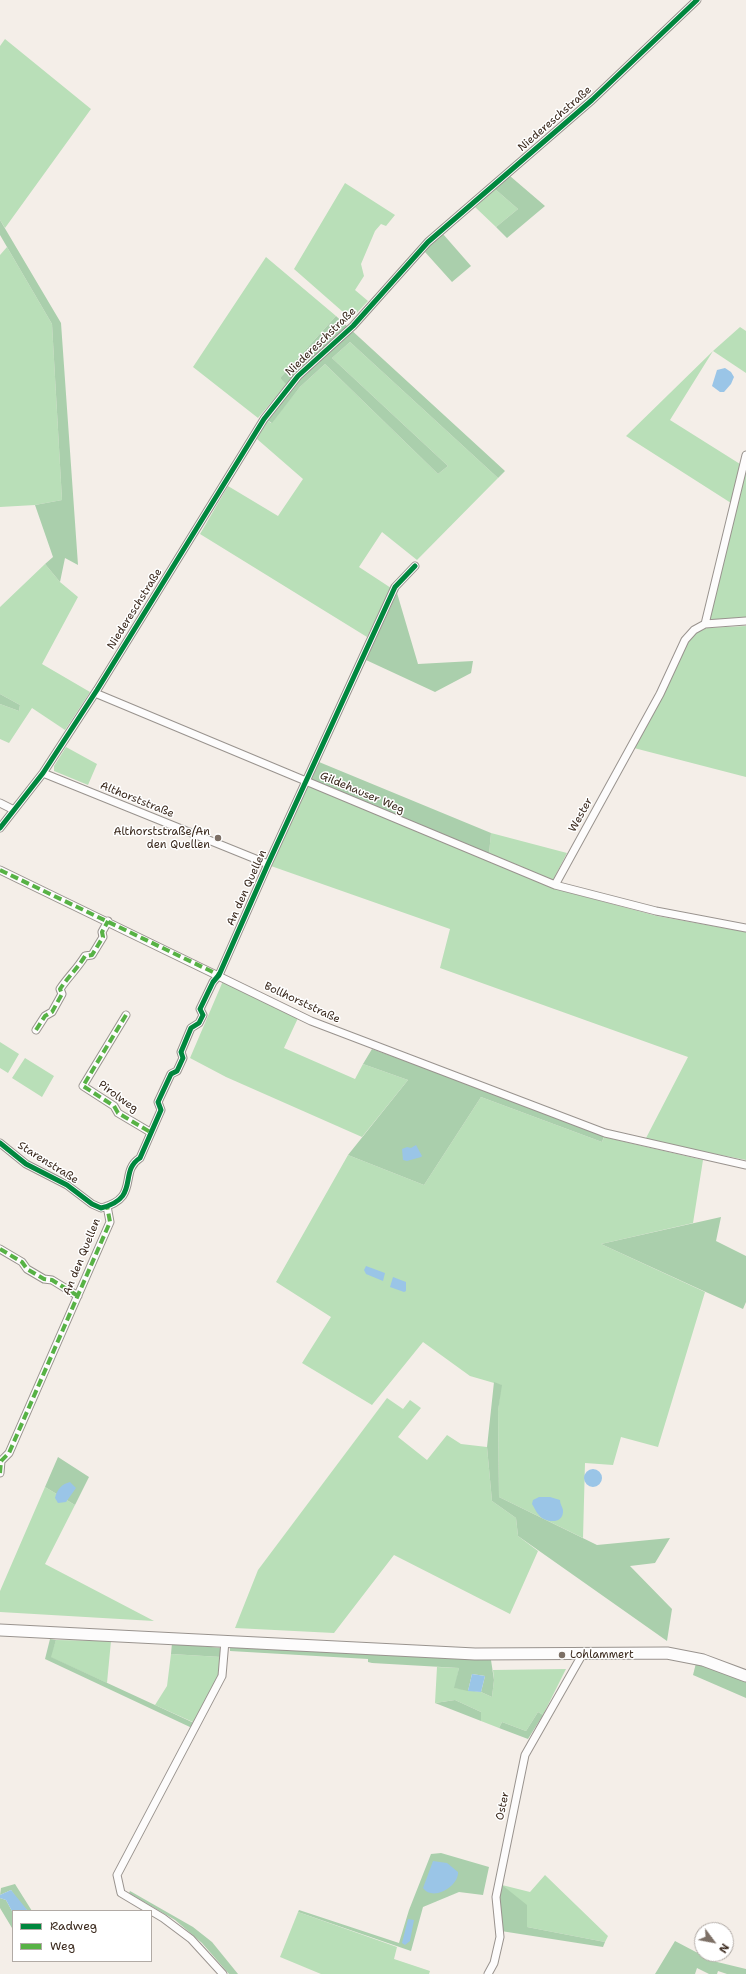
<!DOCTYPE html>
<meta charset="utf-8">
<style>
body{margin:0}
#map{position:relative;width:746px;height:1974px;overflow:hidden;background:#f4eee8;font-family:"Shantell Sans",sans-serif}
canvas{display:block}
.legend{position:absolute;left:12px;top:1910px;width:140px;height:52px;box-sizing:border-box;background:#fff;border:1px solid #b1aaa5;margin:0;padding:5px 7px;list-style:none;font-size:12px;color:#3b2a1e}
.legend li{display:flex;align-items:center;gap:8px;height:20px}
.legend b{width:20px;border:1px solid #b1aaa5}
.north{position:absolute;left:694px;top:1922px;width:40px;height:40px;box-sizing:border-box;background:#fff;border:1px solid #b1aaa5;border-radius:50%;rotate:122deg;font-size:11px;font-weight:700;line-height:16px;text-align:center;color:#3b2a1e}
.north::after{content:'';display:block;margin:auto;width:14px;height:18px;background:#7c6f65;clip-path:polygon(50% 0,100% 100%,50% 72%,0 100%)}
</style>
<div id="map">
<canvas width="746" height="1974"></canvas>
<ul class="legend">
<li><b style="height:5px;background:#00873e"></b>Radweg</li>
<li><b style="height:5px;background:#57b245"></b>Weg</li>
</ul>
<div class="north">N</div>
</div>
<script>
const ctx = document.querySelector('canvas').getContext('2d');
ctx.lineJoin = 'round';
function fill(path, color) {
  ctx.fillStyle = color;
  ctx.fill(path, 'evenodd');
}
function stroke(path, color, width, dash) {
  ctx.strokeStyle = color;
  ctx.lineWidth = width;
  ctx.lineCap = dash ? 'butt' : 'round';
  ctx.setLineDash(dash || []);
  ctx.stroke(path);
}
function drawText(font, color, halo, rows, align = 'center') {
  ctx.font = font + ' "Shantell Sans",sans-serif';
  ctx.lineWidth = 3;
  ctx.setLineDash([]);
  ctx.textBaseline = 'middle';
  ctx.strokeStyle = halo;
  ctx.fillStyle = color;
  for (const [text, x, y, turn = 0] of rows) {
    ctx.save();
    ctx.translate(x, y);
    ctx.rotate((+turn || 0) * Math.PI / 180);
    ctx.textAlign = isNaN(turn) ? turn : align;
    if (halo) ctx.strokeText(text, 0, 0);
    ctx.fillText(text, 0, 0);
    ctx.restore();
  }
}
fill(new Path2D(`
 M5,39l86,70 -86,119 -5,-8v-174z
 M345,183l50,32 -9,11 -5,-2 -6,7 -14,33 3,12 -9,14 13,11 -17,18 -57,-50z
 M495,189l23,20 -22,18 -21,-20z
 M7,247l45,77 10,176 -27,5 -35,2v-252z
 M266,257l70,59 -56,62 7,6 -29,34 -65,-51z
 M740,327l6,4v42l-33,-22 -43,69 70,44 -9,39 -105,-67 87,-85z
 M350,342l148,136 -81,82 -35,-28 -23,35 32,21 -24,49 -167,-103 28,-48 50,30 25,-37 -46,-40 10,-19 4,3 29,-36 25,-23 113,110 10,-8 -116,-108z
 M746,471v146l-37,3z
 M45,564l15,18 18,15 -36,67 48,28 -25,38 -33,-22 -23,35 -9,-4v-35l19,7 1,-6 -20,-11v-87z
 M746,626v151l-112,-29 30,-54 22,-50 10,-11 11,-5z
 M66,747l31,17 -9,21 -34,-14v-5z
 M308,785l248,104 101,27 89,16v228l-101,-20 43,-83 -248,-89 10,-39 -179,-63z
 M491,833l76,20 -14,27 -64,-26z
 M223,981l75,37 -14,30 71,31 8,-15 45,16 -46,57 -136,-60 -36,-19z
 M0,1042l19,12 -11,19 -8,-5z
 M25,1058l29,18 -12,21 -30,-19z
 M481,1097l121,45 2,-5 99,23 -10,63 -92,21 104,48 -47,155 -37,-10 -8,28 -28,-2 -2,75 -84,-41 -1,-86 3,-26 -31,-9 -47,-34 -51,63 -70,-42 29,-46 -55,-35 72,-127 76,30z
 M387,1398l16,11 7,-9 11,8 -23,29 29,23 20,-25 14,9 26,3 5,54 24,17 2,18 20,15 -28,63 -116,-59 -60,78 -99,-5 23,-58z
 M45,1487l30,18 -30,59 109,57 -154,-9v-21z
 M56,1640l55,1 -4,42 -57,-26z
 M171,1654l50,3 -2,18 -24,48 -40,-18 12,-19z
 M437,1667l22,1 -4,20 26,4 11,5 2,-17 -1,-10 73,-1 -23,46 -5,-3 -12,19 -24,-9 -3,6 -18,-7v-9l-26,-12 -20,3z
 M545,1875l63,61 -3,6 -78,-15 -25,-42 28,7z
 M298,1912l99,35 -3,12 36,12 -1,3h-108l-41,-17z`), '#b9dfb8');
fill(new Path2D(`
 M510,176l35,30 -38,32 -11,-11 22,-18 -23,-20z
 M0,220l61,103 17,242 -13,-7 -5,24 -15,-18 8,-7 -18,-52 27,-5 -10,-176 -52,-89z
 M443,234l28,32 -19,16 -27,-30 5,-8z
 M336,316l169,155 -7,7 -148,-136 -18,16 116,108 -10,8 -113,-110 -25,23 -28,36 -5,-3 24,-31 -11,-11z
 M397,593l21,71 55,-3 -2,12 -36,19 -69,-32z
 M0,694l20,11 -1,6 -19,-7z
 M319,762l172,71 -2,21 -178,-74z
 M372,1049l233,84 -3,9 -121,-45 -57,88 -76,-30 60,-75 -45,-16z
 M721,1217l-5,24 30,15v46l-3,7 -142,-65z
 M494,1382l8,3 -4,26 1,86 98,48 73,-7 -15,25 -25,3 42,43 -5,32 -149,-105 -2,-18 -24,-17 -5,-54z
 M58,1457l31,20 -14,28 -30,-18z
 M50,1639l6,1 -5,17 143,66 -2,5 -147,-69z
 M172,1643l49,5v9l-50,-3z
 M230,1647l261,13 3,20 -2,17 -11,-5 4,-16 -13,-2 -4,17 -14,-3 5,-20 -87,-5 -4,-1v-3l-138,-8z
 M696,1663l50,17v18l-53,-23z
 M455,1700l26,12v9l-46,-18z
 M538,1712l5,3 -15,24 -29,-11 3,-6 24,9z
 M441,1853l48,14 -6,28 -24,-3 -36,15 -12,44 -113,-39 1,-2 100,33 10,-33 22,-56z
 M15,1884l17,27c-10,0 -16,-14 -21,-21l-11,5 1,-7z
 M502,1885l25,20v22l78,15 -2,5 -102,-16 -2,-33z
 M130,1891l63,36 19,15 26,32h-9l-27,-31 -27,-23 -46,-27z
 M0,1898l6,2 7,13 -1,15 -12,-20z
 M675,1941l38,20 33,8v5h-19l-9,-3 -1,3h-8l-12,-6 -2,6h-40z`), '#aacfac');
fill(new Path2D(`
 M725,368l6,4 3,5 -3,7 -7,8h-4l-8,-6 5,-16z
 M416,1145l6,11 -1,1 -14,4 -4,-1 -1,-11 5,-2 4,1z
 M366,1266l19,7 -2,8 -17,-7 -2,-4z
 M393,1277l13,5v9l-2,1 -14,-5z
 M584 1478a9 9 0 1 1 18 0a9 9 0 1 1-18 0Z
 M70,1482l6,6 -10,14 -8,1 -3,-5c2,-9 7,-14 15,-16z
 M539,1497h11l10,3c0,4 2,6 3,10 1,13 -13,13 -21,8 -5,-4 -7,-9 -10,-14l1,-4z
 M472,1674l13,2 -4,16 -13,-1z
 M433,1861l14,2 11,9c1,14 -25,30 -35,16z
 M11,1890l17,21h-15v2l-7,-13 -6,-2v-3z
 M408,1919l6,1 -4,21 -5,4 -3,-2z`), '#9ac5e7');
const street = new Path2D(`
 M705,624l41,-169
 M95,693l460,192 101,26 90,17
 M43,773l225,91
 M0,803l14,7
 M0,828l43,-55 54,-83 167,-271 34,-43 55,-50 75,-84 164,-142 105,-100
 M0,870l311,151 294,112 141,32
 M555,885l105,-191 25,-54 9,-10 11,-6 41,-3
 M126,1015l-43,71 31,20 4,7 32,19
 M36,1030l9,-14 7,-4 10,-18 -2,-5c8,-12 17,-20 25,-33l7,-1 11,-18 -1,-5 6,-11
 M0,1143l26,21 41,21 25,19 9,4c40,-10 17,-36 39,-50l21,-48 -3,-8 13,-28 6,-3 6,-13 -2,-6 10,-24 8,-5 4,-8 -3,-6 13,-27 6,-7 49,-111 127,-277 20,-21
 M0,1249l22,13 5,7 17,10 8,1 26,16
 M0,1473l1,-12 8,-8 101,-231 -3,-16
 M223,1974l-32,-35 -28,-21 -42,-25 -4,-18 105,-199 3,-35
 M488,1974l6,-11 6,-26 -4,-40 29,-142 57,-100`);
const secondary = new Path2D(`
 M0,1630l475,24 192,-1 36,7 43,16`);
stroke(street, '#99938e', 9);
stroke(secondary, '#99938e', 13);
stroke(street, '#fdfcfc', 7);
stroke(secondary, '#fdfcfc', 11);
stroke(new Path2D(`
 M0,870l219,105 -1,2
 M126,1015l-43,71 31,20 4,7 32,19
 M36,1030l9,-14 7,-4 10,-18 -2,-5c8,-12 17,-20 25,-33l7,-1 11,-18 -1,-5 6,-11
 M0,1249l22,13 5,7 17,10 8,1 26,16
 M0,1473l1,-12 8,-8 101,-231 -3,-16`), '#57b245', 4, [8, 4]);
stroke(new Path2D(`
 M0,828l43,-55 54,-83 167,-271 34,-43 55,-50 75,-84 164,-142 105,-100
 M0,1143l26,21 41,21 25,19 9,4c40,-10 17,-36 39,-50l21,-48 -3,-8 13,-28 6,-3 6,-13 -2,-6 10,-24 8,-5 4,-8 -3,-6 13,-27 6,-7 49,-111 127,-277 20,-21`), '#00873e', 5);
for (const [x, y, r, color] of [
 [218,838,4,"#7c6f65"],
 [562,1655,4,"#7c6f65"]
]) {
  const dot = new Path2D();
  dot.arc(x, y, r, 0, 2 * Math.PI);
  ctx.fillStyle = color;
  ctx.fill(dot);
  stroke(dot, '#fff', 1.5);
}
drawText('11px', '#3b2a1e', '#fff', [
 ["Niedereschstraße",555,119,-41],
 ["Niedereschstraße",321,342,-44],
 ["Niedereschstraße",135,609,-58],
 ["Gildehauser Weg",362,793,23],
 ["Althorststraße",137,800,22],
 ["Wester",581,815,-61],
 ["An den Quellen",247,888,-66],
 ["Bollhorststraße",302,1003,25],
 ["Pirolweg",118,1097,36],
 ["Starenstraße",48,1163,32],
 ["An den Quellen",82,1257,-68],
 ["Oster",503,1806,-78]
]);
drawText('11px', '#3b2a1e', '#fff', [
 ["Althorststraße/An",210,832],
 ["den Quellen",210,845],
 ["Lohlammert",570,1655,"left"]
], 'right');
</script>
